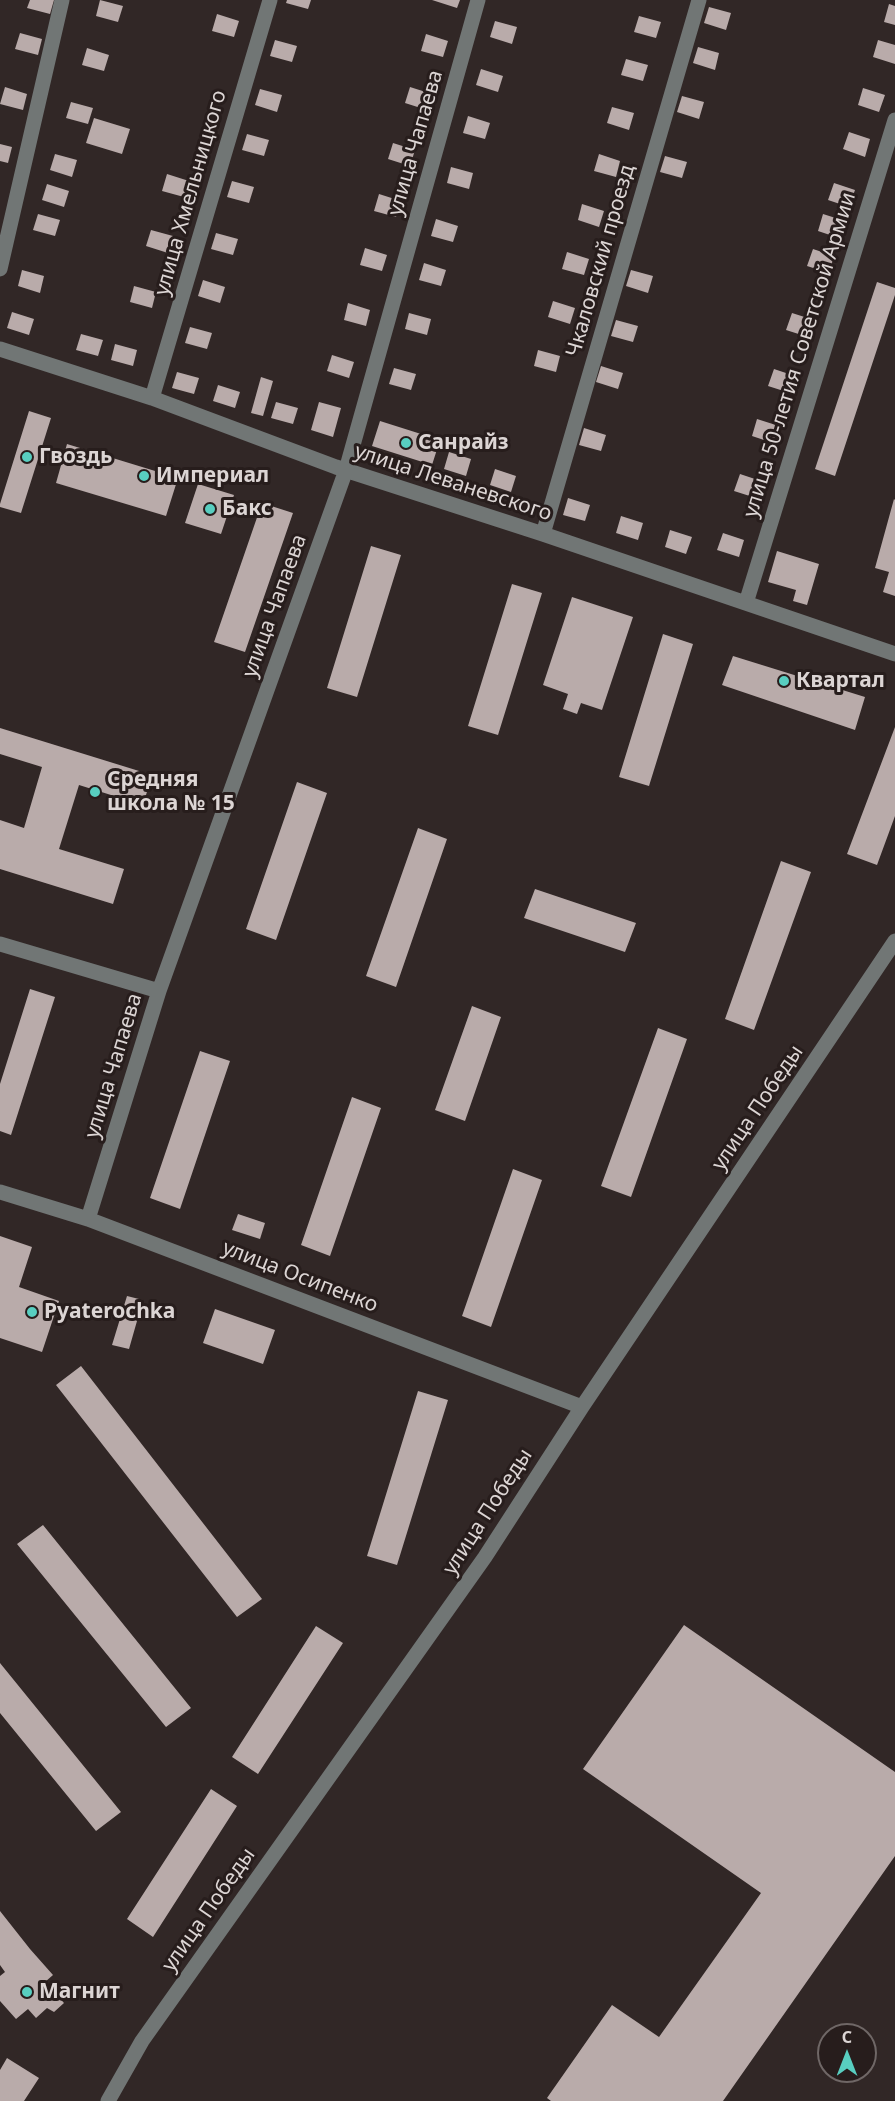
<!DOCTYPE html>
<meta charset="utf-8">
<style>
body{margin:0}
#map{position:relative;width:895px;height:2101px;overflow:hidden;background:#312726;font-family:"Noto Sans",sans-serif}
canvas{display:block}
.north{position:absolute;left:817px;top:2023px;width:60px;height:60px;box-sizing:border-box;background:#271d1c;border:2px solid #6f6766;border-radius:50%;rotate:0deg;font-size:16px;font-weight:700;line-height:24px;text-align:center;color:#dcd5d4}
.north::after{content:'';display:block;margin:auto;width:21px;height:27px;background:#58cec0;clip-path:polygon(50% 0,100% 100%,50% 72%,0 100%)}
</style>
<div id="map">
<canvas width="895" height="2101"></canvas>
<div class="north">С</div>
</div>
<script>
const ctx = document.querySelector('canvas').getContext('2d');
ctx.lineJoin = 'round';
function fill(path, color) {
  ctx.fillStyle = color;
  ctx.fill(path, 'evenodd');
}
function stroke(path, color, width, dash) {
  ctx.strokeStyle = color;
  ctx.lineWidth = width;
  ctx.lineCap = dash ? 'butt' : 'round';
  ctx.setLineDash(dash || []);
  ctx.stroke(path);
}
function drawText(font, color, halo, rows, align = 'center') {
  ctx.font = font + ' "Noto Sans",sans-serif';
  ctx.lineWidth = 6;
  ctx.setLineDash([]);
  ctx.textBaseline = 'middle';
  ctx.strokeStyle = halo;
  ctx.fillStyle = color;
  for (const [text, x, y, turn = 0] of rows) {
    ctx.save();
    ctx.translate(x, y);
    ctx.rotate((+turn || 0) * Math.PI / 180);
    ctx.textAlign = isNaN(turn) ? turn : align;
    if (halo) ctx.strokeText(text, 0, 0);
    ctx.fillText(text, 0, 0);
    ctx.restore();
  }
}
fill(new Path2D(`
 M30,0h24l-4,14 -23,-6z
 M100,0l23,6 -5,16 -22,-6z
 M287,0h24l-3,9 -22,-6z
 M432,0h28l-3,8z
 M889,4l6,2v19l-11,-3z
 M709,7l22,6 -5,17 -22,-7z
 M217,14l22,7 -5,16 -22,-6z
 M639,16l22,6 -5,16 -22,-6z
 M495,21l22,6 -5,17 -22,-7z
 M20,33l22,6 -4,16 -23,-6z
 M426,34l22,7 -5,16 -22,-6z
 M275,40l22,6 -5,16 -22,-6z
 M878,40l17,5v19l-22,-7z
 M698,47l21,6 -4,17 -22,-7z
 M87,48l22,7 -5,16 -22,-6z
 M626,59l22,6 -5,16 -22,-6z
 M481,69l22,7 -5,16 -22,-7z
 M5,87l22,7 -4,16 -23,-6z
 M410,87l22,7 -5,16 -22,-7z
 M863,88l22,7 -6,17 -21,-7z
 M260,89l22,6 -5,17 -22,-7z
 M682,96l22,6 -5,17 -22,-7z
 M71,102l22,6 -5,16 -22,-6z
 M612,107l22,6 -5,17 -22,-7z
 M468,116l22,7 -5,16 -22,-6z
 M94,118l36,11 -8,25 -36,-11z
 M849,132l21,7 -5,18 -22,-8z
 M247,134l22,6 -5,16 -22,-6z
 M393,143l22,7 -5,16 -22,-7z
 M0,144l12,3 -4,16 -8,-2z
 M55,154l22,6 -5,17 -22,-7z
 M599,154l21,7 -4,16 -22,-6z
 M665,156l22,6 -5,16 -22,-6z
 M451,167l22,6 -4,16 -22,-6z
 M167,174l22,7 -5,16 -22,-6z
 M232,181l22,6 -5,16 -22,-6z
 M834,183l21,7 -6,17 -21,-7z
 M47,184l22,7 -5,16 -22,-7z
 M379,194l22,7 -5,16 -22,-6z
 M582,204l22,7 -5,16 -21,-7z
 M38,214l22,6 -5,16 -22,-6z
 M823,214l22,7 -6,17 -21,-7z
 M436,219l22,7 -5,16 -22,-6z
 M151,230l22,6 -5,17 -22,-7z
 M216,233l22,6 -5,16 -22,-6z
 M365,248l22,7 -5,16 -22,-6z
 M813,249l21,7 -5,17 -22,-7z
 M567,252l22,7 -5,16 -22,-6z
 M424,263l22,7 -5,16 -22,-6z
 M22,270l22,6 -4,17 -22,-7z
 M631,270l22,6 -5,17 -22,-7z
 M203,280l22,7 -5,16 -22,-7z
 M877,282l18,6v7l-60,181 -20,-7z
 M134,286l22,6 -4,16 -22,-6z
 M553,301l22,7 -5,16 -22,-7z
 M348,303l22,7 -4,16 -22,-6z
 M12,312l22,7 -5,16 -22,-7z
 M409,313l22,6 -4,16 -22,-6z
 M792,313l22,7 -6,17 -22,-7z
 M616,320l22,6 -5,16 -22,-6z
 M190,327l22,6 -5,16 -22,-6z
 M81,334l22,6 -5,16 -22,-6z
 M115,344l22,6 -4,16 -22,-6z
 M538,350l22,6 -4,16 -22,-6z
 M332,355l22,7 -5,16 -22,-7z
 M601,366l22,7 -5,16 -22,-7z
 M394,368l22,6 -5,16 -22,-6z
 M774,369l21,7 -5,17 -22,-7z
 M177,372l22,6 -5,16 -22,-6z
 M261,377l12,4 -10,35 -12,-3z
 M218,385l22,7 -5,16 -22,-7z
 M276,402l22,6 -5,16 -22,-6z
 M319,402l22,6 -8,29 -22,-7z
 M29,411l22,7 -30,95 -21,-6v-3z
 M757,419l22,7 -6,17 -21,-7z
 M380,421l60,19 -8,25 -60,-19z
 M584,428l22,7 -5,16 -22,-6z
 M67,444l111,34 -12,38 -110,-33z
 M449,452l22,7 -5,17 -22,-7z
 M495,469l21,7 -5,16 -21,-7z
 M740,474l21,7 -5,17 -22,-7z
 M198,484l36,11 -13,39 -36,-11z
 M568,498l22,7 -5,16 -22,-6z
 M894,499l1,1v96l-12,-4 6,-20 -14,-4z
 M262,503l31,10 -48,139 -31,-10z
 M621,516l22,7 -5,17 -22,-7z
 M670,530l22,7 -6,17 -21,-7z
 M723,533l21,7 -5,17 -22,-7z
 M371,546l30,9 -44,142 -30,-9z
 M777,551l42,13 -12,41 -14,-4 3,-11 -28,-8z
 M512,584l30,9 -44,142 -30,-9z
 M572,597l61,20 -31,93 -21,-7 -4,11 -14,-5 5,-15 -25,-9z
 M663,634l30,10 -44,142 -30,-9z
 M733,656l132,41 -10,33 -133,-45z
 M895,727v89l-18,49 -30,-11z
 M0,728l152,47 -9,30 -64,-20 -20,64 65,20 -11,35 -113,-35v-49l24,8 18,-61 -42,-13z
 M297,782l30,11 -51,147 -30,-11z
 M418,828l29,11 -51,148 -30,-11z
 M781,861l30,11 -57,158 -29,-11z
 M535,889l101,34 -11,29 -101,-34z
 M30,989l25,8 -44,138 -11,-4v-47z
 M472,1006l29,11 -36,104 -30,-11z
 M658,1028l29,11 -56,158 -30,-11z
 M200,1051l30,10 -50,148 -30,-11z
 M352,1097l29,11 -51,148 -29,-11z
 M513,1169l29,11 -51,147 -29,-11z
 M238,1214l27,9 -5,16 -28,-9z
 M0,1236l32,11 -13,40 40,14 -17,51 -42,-14z
 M127,1296l16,4 -14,49 -17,-4z
 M215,1309l60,21 -12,34 -60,-21z
 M81,1366l181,233 -25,18 -181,-232z
 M418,1391l30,9 -51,165 -30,-9z
 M43,1525l148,183 -25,19 -149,-183z
 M684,1625l211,147v84l-172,245h-172l-4,-3 65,-93 47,32 102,-144 -178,-124z
 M316,1626l27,17 -85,131 -26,-17z
 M0,1663l121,149 -25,19 -96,-118z
 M211,1789l26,17 -84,131 -26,-18z
 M0,1911l30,38 23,26 -8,7 19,21 -10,9 -7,-4 -11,10 -8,-9 -12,10 -16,-18v-25l5,-4 -5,-7z
 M7,2058l32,20 -15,23h-24v-31z`), '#b9abaa');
stroke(new Path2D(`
 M0,269l62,-269
 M0,349l152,49 184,69 207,67 352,120
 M152,398l118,-398
 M543,534l156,-534
 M746,603l149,-483
 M0,944l159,47
 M0,1192l88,27 494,188
 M88,1219l71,-228 187,-521 132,-470
 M108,2101l34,-60 343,-484 97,-150 313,-466`), '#717675', 15);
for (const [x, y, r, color] of [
 [406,443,6,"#58cec0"],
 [27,457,6,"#58cec0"],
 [144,476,6,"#58cec0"],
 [210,509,6,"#58cec0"],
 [784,681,6,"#58cec0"],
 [95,792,6,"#58cec0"],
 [32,1312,6,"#58cec0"],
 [27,1992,6,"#58cec0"]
]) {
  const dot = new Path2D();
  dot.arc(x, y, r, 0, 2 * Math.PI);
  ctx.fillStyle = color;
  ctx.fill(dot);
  stroke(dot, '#271d1c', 2);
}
drawText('21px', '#dcd5d4', '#271d1c', [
 ["улица Чапаева",416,143,-74],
 ["улица Хмельницкого",191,193,-74],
 ["Чкаловский проезд",601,261,-74],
 ["улица 50-летия Советской Армии",800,355,-73],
 ["улица Леваневского",453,483,18],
 ["улица Чапаева",275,606,-70],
 ["улица Чапаева",114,1066,-73],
 ["улица Победы",758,1108,-56],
 ["улица Осипенко",300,1277,21],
 ["улица Победы",488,1512,-57],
 ["улица Победы",209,1910,-55]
]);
drawText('bold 21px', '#dcd5d4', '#271d1c', [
 ["Санрайз",418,443],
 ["Гвоздь",39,457],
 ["Империал",156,476],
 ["Бакс",222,509],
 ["Квартал",796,681],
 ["Средняя",107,780],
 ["школа № 15",107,804],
 ["Pyaterochka",44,1312],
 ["Магнит",39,1992]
], 'left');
</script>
